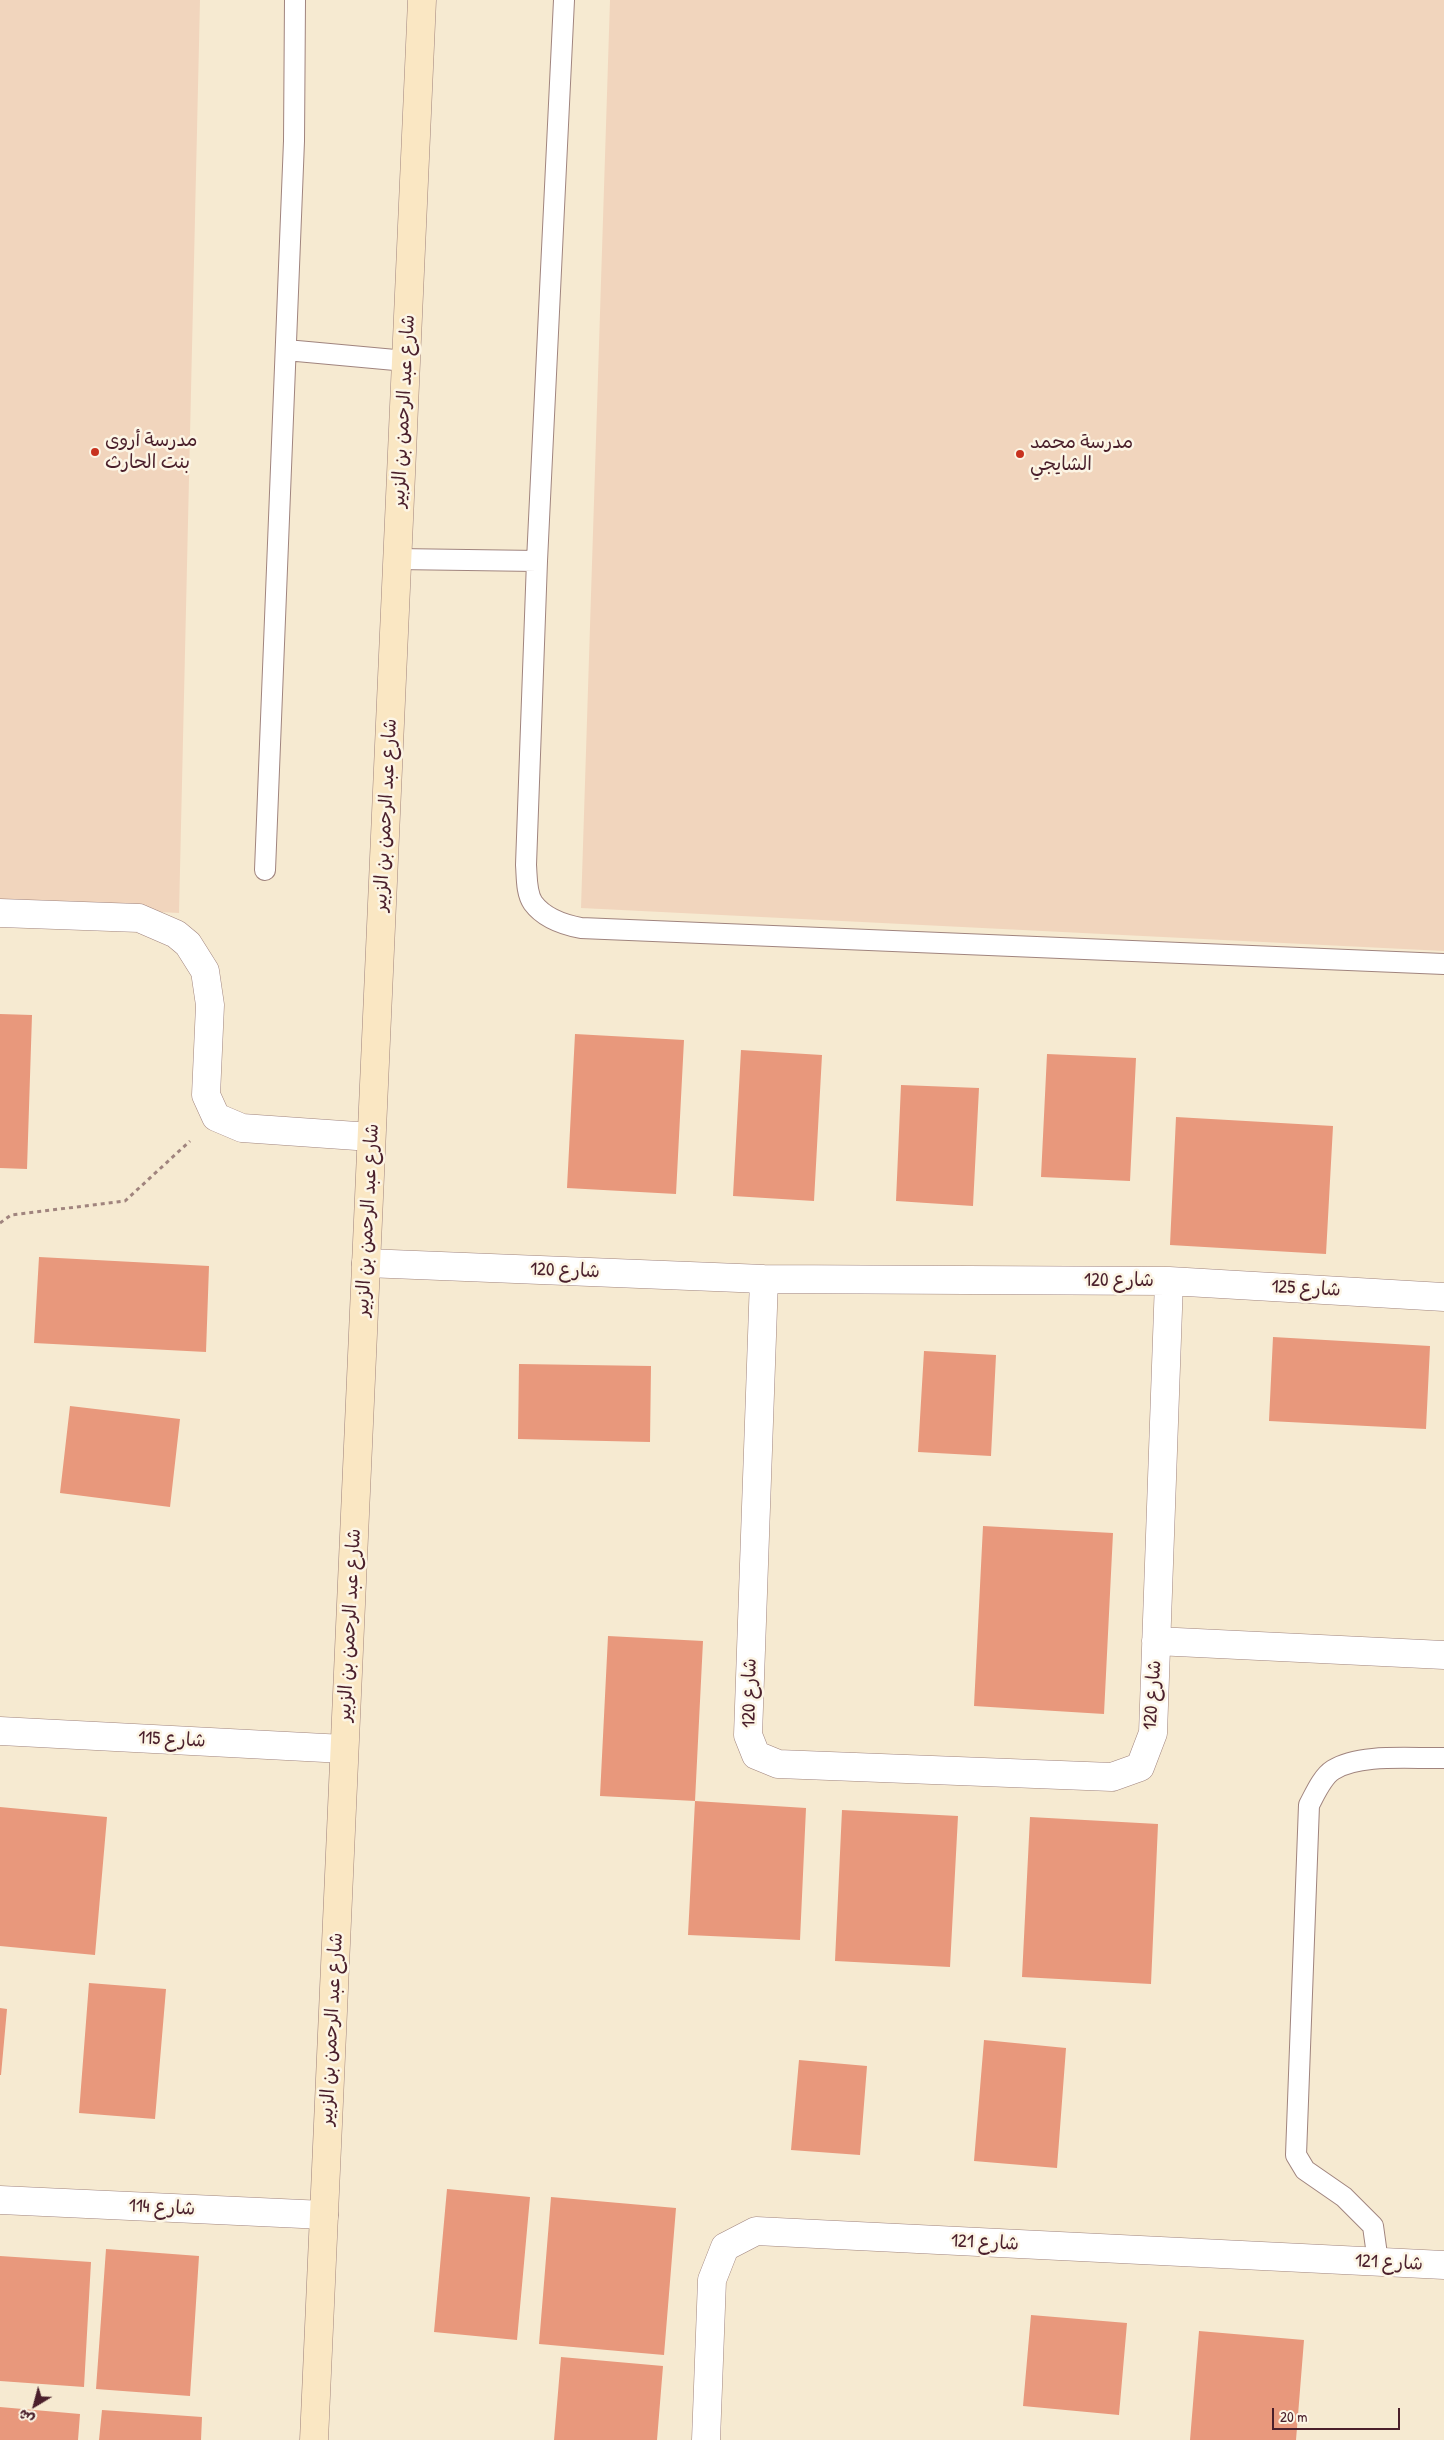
<!DOCTYPE html>
<meta charset="utf-8">
<style>
body{margin:0}
#map{position:relative;width:1444px;height:2440px;overflow:hidden;background:#f6ead1;font-family:"Patrick Hand","Playpen Sans Arabic",sans-serif}
canvas{display:block}
.north{position:absolute;left:10px;top:2380px;width:50px;height:50px;-webkit-text-stroke:4px #fcf5e5;paint-order:stroke;rotate:217deg;font-size:14px;font-weight:700;line-height:20px;text-align:center;color:#4a1f2b}
.north::after{content:'';display:block;margin:auto;width:18px;height:22px;background:#4a1f2b;clip-path:polygon(50% 0,100% 100%,50% 72%,0 100%)}
.scale{position:absolute;left:1272px;top:2408px;width:128px;height:22px;box-sizing:border-box;border:2px solid #4a1f2b;border-top:0;padding-left:6px;font-size:15px;line-height:18px;white-space:nowrap;color:#4a1f2b;-webkit-text-stroke:4px #fcf5e5;paint-order:stroke}
</style>
<div id="map">
<canvas width="1444" height="2440"></canvas>
<div class="north">ش</div>
<div class="scale">20 m</div>
</div>
<script>
const ctx = document.querySelector('canvas').getContext('2d');
ctx.lineJoin = 'round';
function fill(path, color) {
  ctx.fillStyle = color;
  ctx.fill(path, 'evenodd');
}
function stroke(path, color, width, dash) {
  ctx.strokeStyle = color;
  ctx.lineWidth = width;
  ctx.lineCap = dash ? 'butt' : 'round';
  ctx.setLineDash(dash || []);
  ctx.stroke(path);
}
function drawText(font, color, halo, rows, align = 'center') {
  ctx.font = font + ' "Patrick Hand","Playpen Sans Arabic",sans-serif';
  ctx.lineWidth = 5;
  ctx.setLineDash([]);
  ctx.textBaseline = 'middle';
  ctx.strokeStyle = halo;
  ctx.fillStyle = color;
  for (const [text, x, y, turn = 0] of rows) {
    ctx.save();
    ctx.translate(x, y);
    ctx.rotate((+turn || 0) * Math.PI / 180);
    ctx.textAlign = isNaN(turn) ? turn : align;
    if (halo) ctx.strokeText(text, 0, 0);
    ctx.fillText(text, 0, 0);
    ctx.restore();
  }
}
fill(new Path2D(`
 M0,0h200l-21,913 -179,-9z
 M610,0h834v951l-863,-43z`), '#f1d5bd');
fill(new Path2D(`
 M0,1014l32,1 -5,154 -27,-1z
 M575,1034l109,6 -8,154 -109,-6z
 M741,1050l81,5 -8,146 -81,-5z
 M1047,1054l89,4 -6,123 -89,-4z
 M901,1085l78,3 -6,118 -77,-5z
 M1176,1117l157,9 -7,128 -156,-9z
 M39,1257l170,9 -3,86 -172,-9z
 M1273,1337l157,9 -4,83 -157,-8z
 M924,1351l72,4 -5,101 -73,-4z
 M519,1364l132,2 -1,76 -132,-3z
 M70,1406l110,13 -10,88 -110,-14z
 M983,1526l130,7 -9,181 -130,-8z
 M608,1636l95,5 -8,160 -95,-5z
 M695,1801l111,7 -6,132 -112,-5z
 M0,1807l107,10 -12,138 -95,-9z
 M842,1810l116,6 -8,151 -115,-6z
 M1030,1817l128,7 -7,160 -129,-7z
 M89,1983l77,6 -11,130 -76,-6z
 M0,2008l7,1 -6,66h-1z
 M984,2040l82,8 -9,120 -83,-7z
 M799,2060l68,6 -7,89 -69,-5z
 M447,2189l83,8 -13,143 -83,-8z
 M551,2197l125,11 -12,147 -125,-11z
 M106,2249l93,7 -9,140 -94,-7z
 M0,2256l91,6 -7,125 -84,-6z
 M1031,2315l96,8 -8,92 -96,-9z
 M1199,2331l105,9 -8,100h-106z
 M561,2357l102,9 -6,74h-103z
 M0,2407l80,7 -2,26h-78z
 M102,2410l100,7 -1,23h-102z`), '#e8987c');
const lane = new Path2D(`
 M564,0l-27,561 -11,304c1,12 0,28 7,38 11,15 32,22 48,25l863,36
 M286,350l120,11
 M397,559l140,2
 M265,870l29,-729 1,-141
 M1378,2262l-5,-36 -29,-29 -39,-27 -9,-15 13,-350c6,-11 13,-28 24,-35 27,-17 79,-11 111,-12`);
const street = new Path2D(`
 M0,913l139,5 37,16 12,10 17,27 5,34 -4,90 10,22 26,11 129,9
 M366,1263l398,16 405,2 275,16
 M764,1279l-16,456 8,20 22,9 334,13 28,-10 13,-34 16,-452
 M1156,1641l288,14
 M0,1731l344,18
 M0,2200l324,15
 M706,2440l6,-160 13,-33 31,-16 688,34`);
const secondary = new Path2D(`
 M314,2440l108,-2440`);
stroke(lane, '#a0847e', 22);
stroke(street, '#a0847e', 29);
stroke(secondary, '#a0847e', 29);
stroke(new Path2D(`
 M0,1223l11,-8 114,-14 65,-60`), '#a0847e', 3, [4, 4]);
stroke(lane, '#fff', 20);
stroke(street, '#fff', 28);
stroke(secondary, '#fae7c3', 28);
for (const [x, y, r, color] of [
 [95,452,5,"#c8321e"],
 [1020,454,5,"#c8321e"]
]) {
  const dot = new Path2D();
  dot.arc(x, y, r, 0, 2 * Math.PI);
  ctx.fillStyle = color;
  ctx.fill(dot);
  stroke(dot, '#fcf5e5', 2);
}
drawText('19px', '#4a1f2b', '#fcf5e5', [
 ["شارع عبد الرحمن بن الزبير",404,411,-87],
 ["شارع عبد الرحمن بن الزبير",386,815,-87],
 ["شارع عبد الرحمن بن الزبير",368,1220,-87],
 ["شارع 120",565,1271,2],
 ["شارع 120",1119,1281],
 ["شارع 125",1306,1289,3],
 ["شارع عبد الرحمن بن الزبير",350,1625,-87],
 ["شارع 120",750,1693,-89],
 ["شارع 120",1153,1695,-86],
 ["شارع 115",172,1740,3],
 ["شارع عبد الرحمن بن الزبير",332,2029,-87],
 ["شارع 114",162,2208,3],
 ["شارع 121",985,2243,3],
 ["شارع 121",1389,2263,3]
]);
drawText('19px', '#4a1f2b', '#fcf5e5', [
 ["مدرسة أروى",105,441],
 ["بنت الحارث",105,463],
 ["مدرسة محمد",1030,443],
 ["الشايجي",1030,465]
], 'left');
</script>
